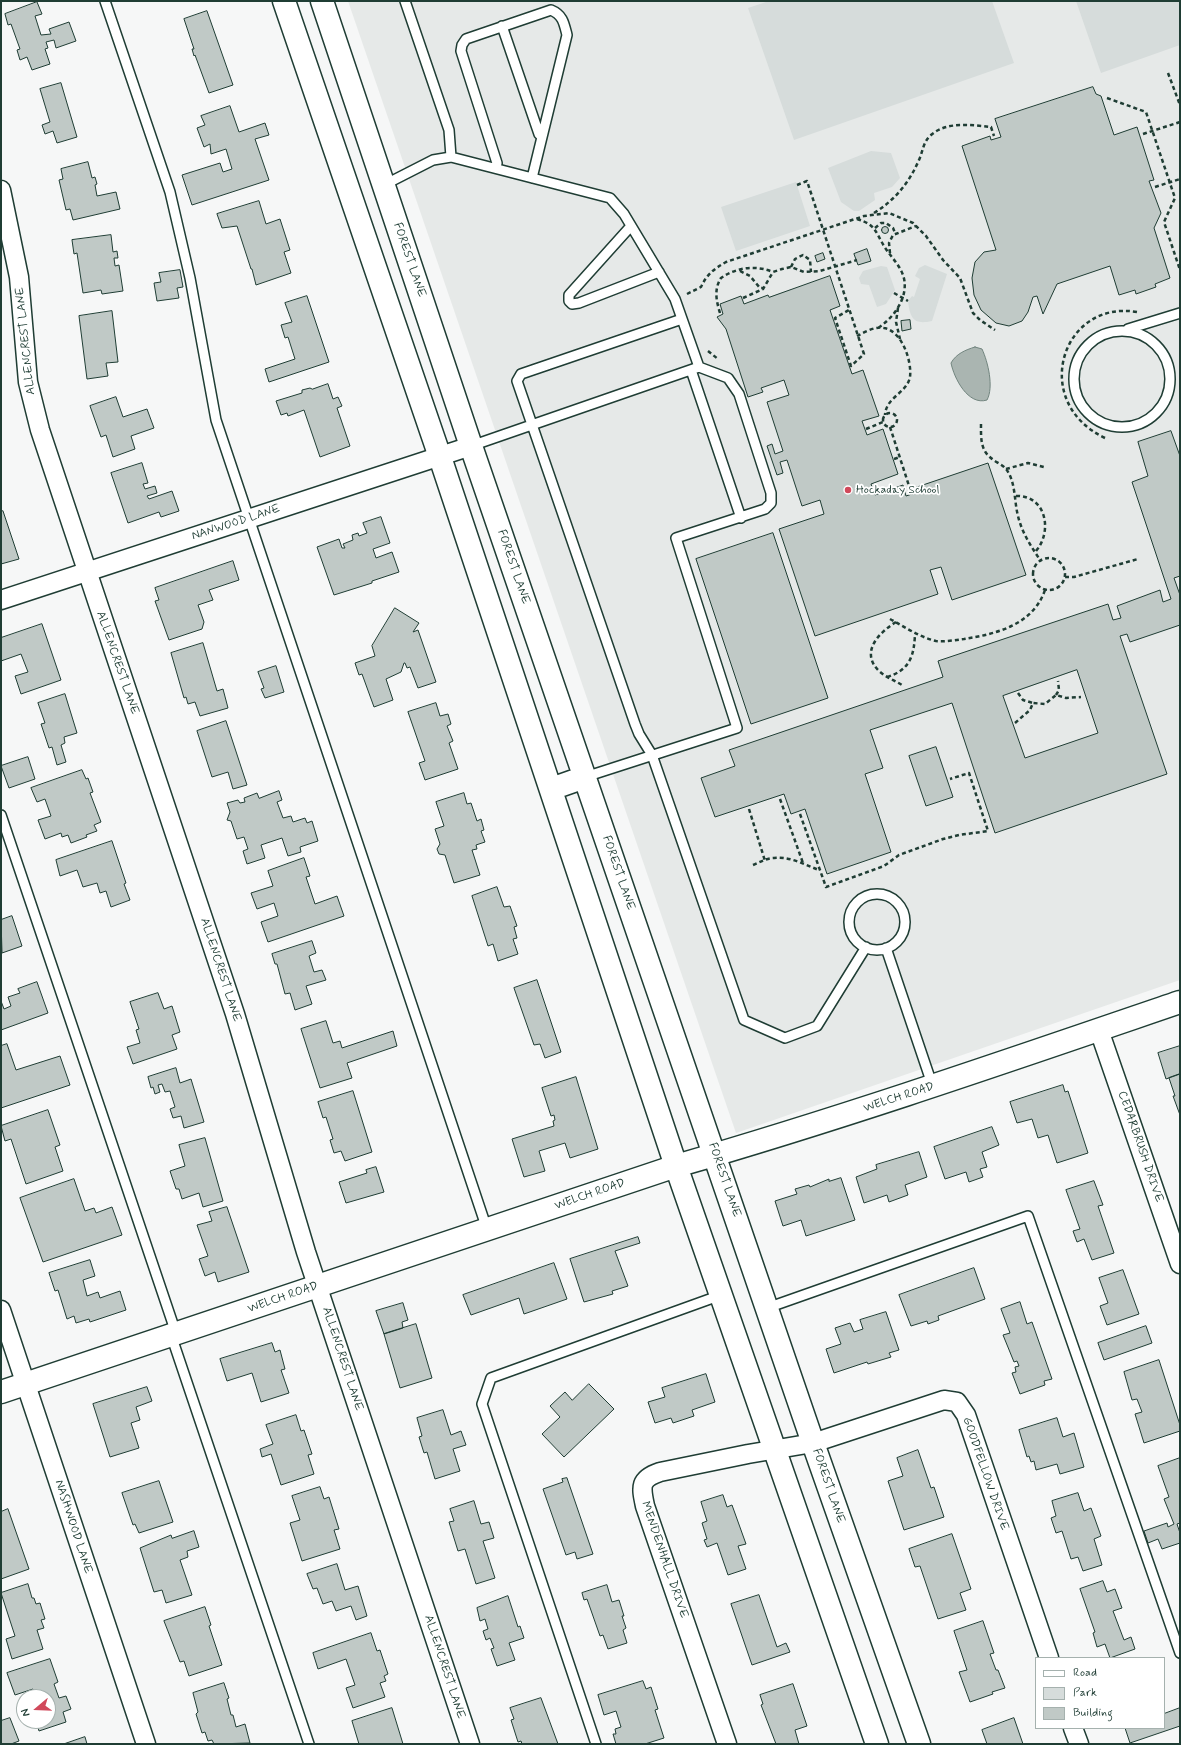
<!DOCTYPE html>
<style>
body{margin:0}
#map{position:relative;width:1181px;height:1745px;overflow:hidden;background:#f6f7f7;font-family:Mynerve,sans-serif}
canvas{display:block}
.frame{position:absolute;inset:0;border:2px solid #1f3d34;pointer-events:none}
.legend{position:absolute;left:1035px;top:1657px;width:130px;height:72px;box-sizing:border-box;background:#fff;border:1px solid #a5b1ae;margin:0;padding:5px 7px;list-style:none;font-size:12px;color:#1f3d34}
.legend li{display:flex;align-items:center;gap:8px;height:20px}
.legend b{width:20px;border:1px solid #a5b1ae}
.north{position:absolute;left:16px;top:1689px;width:40px;height:40px;box-sizing:border-box;background:#fff;border:1px solid #a5b1ae;border-radius:50%;rotate:251deg;font-size:11px;font-weight:700;line-height:16px;text-align:center;color:#1f3d34}
.north::after{content:'';display:block;margin:auto;width:14px;height:18px;background:#d1495b;clip-path:polygon(50% 0,100% 100%,50% 72%,0 100%)}
</style>
<div id="map">
<canvas width="1181" height="1745"></canvas>
<div class="frame"></div>
<ul class="legend">
<li><b style="height:5px;background:#fff"></b>Road</li>
<li><b style="height:11px;background:#d6dcdb"></b>Park</li>
<li><b style="height:11px;background:#c0c9c6"></b>Building</li>
</ul>
<div class="north">N</div>
</div>
<script>
const ctx = document.querySelector('canvas').getContext('2d');
ctx.lineJoin = 'round';
function fill(path, color) {
  ctx.fillStyle = color;
  ctx.fill(path, 'evenodd');
}
function stroke(path, color, width, dash) {
  ctx.strokeStyle = color;
  ctx.lineWidth = width;
  ctx.lineCap = dash ? 'butt' : 'round';
  ctx.setLineDash(dash || []);
  ctx.stroke(path);
}
function drawText(font, color, halo, rows, align = 'center') {
  ctx.font = font + ' Mynerve,sans-serif';
  ctx.lineWidth = 3.5;
  ctx.setLineDash([]);
  ctx.textBaseline = 'middle';
  ctx.strokeStyle = halo;
  ctx.fillStyle = color;
  for (const [text, x, y, turn = 0] of rows) {
    ctx.save();
    ctx.translate(x, y);
    ctx.rotate((+turn || 0) * Math.PI / 180);
    ctx.textAlign = isNaN(turn) ? turn : align;
    if (halo) ctx.strokeText(text, 0, 0);
    ctx.fillText(text, 0, 0);
    ctx.restore();
  }
}
fill(new Path2D(`
 M348,1h832v979l-444,153z`), '#e6e9e8');
fill(new Path2D(`
 M769,1h223l22,62 -220,77 -46,-132z
 M1076,1h104v44l-79,28z
 M871,151l20,2 9,25 -8,9 -18,6 1,7 -16,11h-5l-13,-9 -13,-34z
 M796,182l14,44 -74,25 -15,-44z
 M925,265l22,9 -15,47c-18,4 -22,-2 -24,-20l4,-5 2,1 6,-18 -5,-3 4,-8z
 M881,266l6,1 8,23 -9,14 -9,3 -8,-22 -8,-1 -2,-6 4,-7z`), '#d6dcdb');
const water = new Path2D(`
 M975,347l7,2c6,13 12,38 5,51 -19,6 -33,-22 -36,-37 5,-9 14,-13 24,-16z`);
fill(water, '#aab5b1');
stroke(water, '#72857f', 1);
const building = new Path2D(`
 M37,2l5,12 -7,2 6,19 10,-1 -2,-5 20,-7 7,19 -20,7 -2,-8 -8,2 2,6 -3,1 5,15 -18,6 -5,-13 -7,3 -3,-10 3,-1 -9,-25 -3,1 -3,-11z
 M207,11l26,74 -24,8 -14,-38 -1,1 -2,-7h2l-10,-30z
 M61,83l16,54 -20,6 -4,-12 -8,3 -3,-9 8,-3 -10,-33z
 M1093,87l3,7 5,2 13,39 23,-8 17,53 -5,1 12,32 -7,15 16,50 -15,6 1,3 -20,7 -1,-4 -16,5 -9,-29 -53,18 -14,30 -6,-18 -4,1 -5,15 -6,9 -13,5 -13,-3 -15,-13 -7,-15 -2,-17 3,-16 9,-10 12,-2 -34,-104 28,-10 1,4 10,-3 -6,-18z
 M230,106l9,26 26,-9 4,12 -14,4 14,41 -77,25 -10,-30 38,-12 3,9 9,-3 -6,-20 -15,5 -1,-10 -6,3 -7,-19 8,-3 -4,-9z
 M88,162l4,16 3,-1 2,7 -2,1 2,11 19,-4 4,17 -47,11 -3,-11 -4,1 -7,-30 4,-1 -2,-10z
 M259,201l7,23 14,-5 10,31 -6,2 7,21 -35,12 -4,-16h-1l-14,-43 -15,2 -5,-14z
 M881.5 230a3.5 3.5 0 1 1 7 0a3.5 3.5 0 1 1-7 0Z
 M111,235l2,17 4,-1 1,7h-4l1,8 4,-1 4,26 -21,3 -1,-4 -18,3 -6,-40 -3,1 -2,-14z
 M867,249l4,12 -13,4 -4,-11z
 M823,253l2,6 -8,3 -2,-6z
 M180,270l3,17 -6,1 2,10 -22,3 -3,-18 7,-1 -2,-9z
 M830,276l10,30 -10,4 22,64 11,-4 16,46 -17,5 5,14 16,-6 15,45 -27,10 4,11 28,-10 3,11 9,-3 -1,-5 74,-25 38,112 -74,25 -11,-33 -11,3 8,24 -123,42 -36,-107 45,-15 -4,-14 -18,6 -15,-46 -7,2 3,11 -6,2 -10,-29 5,-2 3,10 8,-3 -16,-49 22,-7 -5,-15 -23,8 2,4 -15,5 -22,-68 -9,-12 6,-3 -3,-10 21,-8 3,8 24,-9 1,2z
 M307,296l22,66 -60,20 -4,-13 30,-10 -7,-22 -3,1 -4,-13 11,-3 -7,-19z
 M112,311l6,51 -12,1 2,13 -21,3 -8,-63z
 M910,320l1,9 -9,2 -1,-10z
 M328,384l5,15 5,-2 4,9 -5,2 13,38 -30,11 -16,-47 -16,6 -1,-3 -6,2 -5,-14 26,-8v-3l8,-2 2,1z
 M116,397l7,20 24,-8 7,19 -23,8 4,13 -22,8 -7,-22 -5,2 -11,-31z
 M1171,431l9,25v120l-6,2 6,17v30l-50,17 -3,-8 -7,2 47,138 -172,59 -43,-130 -82,27 13,38 -18,6 26,78 -64,22 -22,-65 -14,5 -7,-20 -69,23 -14,-39 34,-12 -6,-16 214,-73 -5,-16 170,-57 5,16 8,-2 -4,-12 43,-16 3,12 8,-3 -39,-117 16,-6 -10,-34zM1077,670l21,63 -73,25 -22,-62z
 M142,463l6,20 -5,1 2,5 10,-3 2,7 -10,3 2,3 23,-8 7,20 -18,6 -2,-5 -31,11 -17,-50z
 M3,511l16,48 -18,5v-52z
 M381,517l9,26 -17,6 3,9 16,-6 7,20 -27,9v2l-38,12 -17,-48 22,-8 3,9h3l-2,-4 10,-4 -1,-5 6,-2 1,3 8,-3 -4,-10z
 M773,533l55,165 -77,26 -55,-165z
 M233,561l6,19 -30,10 4,10 -15,5 6,17 -2,7 -33,11 -14,-39 4,-1 -4,-12z
 M395,608l24,15 -6,9 5,-2 18,52 -18,6 -8,-21 -3,1 -2,-5h-1l-3,9 -15,7 7,21 -19,7 -12,-33 -3,1 -4,-12 20,-7 -3,-10z
 M42,624l19,56 -40,14 -6,-18 13,-4 -7,-18 -20,7v-23z
 M203,643l14,48 6,-2 5,19 -28,8 -5,-14 -7,2 -2,-7 -2,1 -13,-45z
 M276,666l8,26 -19,6 -4,-9 3,-1 -6,-16z
 M65,694l12,39 -13,4 1,6 -4,2 5,17 -9,3 -5,-18 -3,1 -8,-24 4,-1 -7,-20z
 M436,703l4,13 8,-2 3,10 -4,2 6,15 -4,2 9,26 -33,11 -6,-17 6,-2 -17,-49z
 M226,721l21,64 -14,4 -5,-17 -16,5 -15,-46z
 M936,747l17,50 -27,9 -17,-50z
 M28,757l7,22 -26,9 -8,-22z
 M82,770l4,9 2,-1 5,14 -3,1 11,29 -7,3 3,6 -11,4 1,2 -16,6 -3,-8 -6,2 -1,-4 -16,6 -7,-19 13,-4 -6,-17 -8,3 -6,-14z
 M279,791l3,9 -5,2 6,16 8,-2 2,6 12,-4 2,5 5,-2 6,20 -18,6 1,5 -13,4 -6,-18 -21,7 4,13 -18,6 -4,-13 5,-2 -4,-12 -7,2 -6,-18 -4,-1 3,-8 -3,-9 11,-3 2,3 5,-1 -1,-4 13,-5 2,5z
 M464,793l3,11 4,-1 6,18 4,-2 3,11 -3,1 4,11 -9,3 1,4 -5,1 8,25 -26,8 -9,-28 -6,-1 -2,-5 3,-5 -5,-15 9,-3 -8,-24z
 M112,841l14,42 -2,1 6,16 -19,7 -5,-16 -6,2 -3,-10 -14,4 -6,-17 -17,6 -4,-16z
 M304,858l6,18 -4,1 9,27 22,-8 7,20 -76,26 -7,-20 17,-6 -4,-13 -17,6 -6,-16 22,-7 -5,-15z
 M497,887l7,20 6,-1 7,20 -3,1 3,11 -4,1 5,15 -20,7 -5,-17 -5,2 -16,-50z
 M12,916l10,30 -20,7 -1,-33z
 M312,941l4,12 -7,3 5,16 8,-2 4,10 -20,6 6,18 -17,6 -5,-17 -5,1 -8,-30h-2l-3,-10z
 M537,980l24,72 -16,6 -5,-14 -6,1 -20,-57z
 M37,982l11,31 -47,17v-29l3,8 7,-3 -3,-9 12,-4 -2,-4z
 M158,993l6,16 8,-3 8,26 -8,3 5,14 -44,15 -6,-17 13,-4 -4,-13 3,-1 -9,-27z
 M326,1021l7,22 7,-2 2,7 51,-17 4,15 -50,17 5,15 -32,10 -19,-59z
 M7,1044l9,26 44,-14 10,29 -69,23v-62z
 M1180,1046v28l-14,5 -8,-26z
 M176,1068l4,15 11,-4 13,43 -20,6 -3,-12 -8,2 -3,-9 5,-2 -5,-16 -5,1 -3,-8 -4,1 2,7 -5,2 -2,-7 -2,1 -3,-11z
 M1180,1074v41l-7,-19h2l-6,-18z
 M576,1077l22,72 -28,9 -5,-15 -26,8 6,20 -21,6 -12,-38 42,-13 -1,-5 2,-1 -1,-5 -3,1 -9,-28z
 M1063,1085l2,7 3,-1 20,62 -31,10 -9,-28 -10,3 -6,-19 -15,4 -7,-21z
 M353,1091l19,61 -27,9 -4,-10 -7,2 -4,-13 3,-1 -7,-22 -3,1 -5,-16z
 M48,1110l12,35 -5,2 8,24 -37,13 -15,-45 -6,2 -4,-15z
 M992,1127l7,18 -17,7 5,15 -7,2 3,8 -14,5 -3,-10 -21,7 -11,-32z
 M205,1138l18,63 -20,6 -4,-14 -17,6 -3,-10h-3l-6,-18 15,-5 -6,-21z
 M919,1152l8,25 -22,8 3,10 -19,7 -2,-7 -23,8 -8,-26 21,-8 -1,-4z
 M376,1167l8,25 -38,11 -7,-21 28,-9 -1,-3z
 M841,1178l14,42 -49,16 -5,-16 -18,6 -8,-25 22,-7 -2,-5 14,-4 1,2 19,-8v2z
 M74,1179l11,32 9,-3 2,5 16,-6 10,28 -79,27 -23,-64z
 M1094,1181l9,24 -5,1 16,47 -22,7 -8,-21 -7,3 -4,-11 7,-2 -14,-39z
 M227,1207l22,65 -31,10 -3,-10 -10,4 -6,-17 9,-3 -11,-31 15,-4 -3,-9z
 M638,1237l2,6 -25,8 13,35 -16,5 1,3 -29,8 -14,-43z
 M90,1260l5,16 -12,4 4,16 11,-4 2,6 20,-7 6,19 -36,12 -1,-3 -13,4 -2,-7 -7,3 -9,-29 -3,1 -6,-18z
 M554,1263l13,36 -43,15 -5,-16 -48,17 -8,-20z
 M974,1268l11,31 -47,17 1,4 -11,4 -1,-3 -16,5 -12,-31z
 M1123,1270l16,44 -32,11 -7,-19 8,-3 -9,-25z
 M1020,1302l7,22 5,-2 20,57 -8,2 1,4 -25,9 -8,-21 4,-1 -1,-5 4,-1 -2,-5 -3,1 -11,-27 7,-2 -9,-24z
 M403,1303l5,17 -6,2 1,6 -19,6 -8,-23z
 M886,1312l13,38 -10,3 2,4 -23,7 -1,-2 -33,11 -8,-24 15,-5 -6,-16 15,-5 4,9 9,-3 -3,-9z
 M416,1324l16,54 -32,10 -16,-54z
 M1146,1326l6,17 -48,17 -6,-17z
 M272,1343l3,9 5,-2 5,19 -4,1 8,23 -28,9 -9,-29 -25,8 -7,-22z
 M1159,1360l21,65v6l-36,12 -9,-29 7,-2 -5,-13 -5,1 -8,-28z
 M706,1374l9,28 -23,8 2,6 -21,7 -2,-5 -16,5 -7,-21 17,-5 -3,-9z
 M589,1384l25,25 -50,48 -22,-23 18,-17 -10,-11 15,-14 7,8z
 M147,1387l5,14 -16,6 4,13 -9,3 8,25 -29,9 -17,-53z
 M443,1410l8,25 10,-4 5,14 -13,4 7,22 -25,8 -8,-27 -3,1 -5,-16 3,-1 -5,-18z
 M296,1415l5,16 3,-1 8,24 -4,1 6,19 -33,11 -10,-31 -9,3 -2,-8 13,-5 -7,-19z
 M1057,1418l6,19 11,-4 10,34 -24,7 -3,-10 -21,6 -2,-9 -3,1 -2,-6 -2,1 -8,-27z
 M918,1450l13,38 3,-1 10,30 -40,13 -16,-49 15,-5 -6,-18z
 M1180,1458v65l-3,1 3,9v10l-18,6 -4,-10 -10,4 -4,-12 23,-8 1,4 6,-3 -10,-25 5,-2 -11,-31z
 M567,1478l26,76 -16,5 -2,-7 -9,3 -23,-66 20,-7 -1,-3z
 M159,1481l14,41 -34,11 -4,-9 -2,1 -11,-32z
 M320,1487l4,12 5,-2 10,32 -5,1 6,19 -38,12 -12,-38 10,-3 -8,-24z
 M1078,1493l6,18 7,-3 10,28 -7,3 8,26 -19,6 -5,-14 -7,2 -9,-28 -6,2 -5,-15 5,-2 -4,-15z
 M723,1495l4,12 5,-2 14,39 -8,2 8,23 -18,6 -11,-32 -10,4 -3,-7 3,-1 -5,-16 5,-2 -6,-19z
 M474,1501l7,23 8,-2 5,16 -11,3 12,37 -19,6 -11,-35 -7,2 -9,-29 5,-1 -4,-12z
 M8,1509l21,60 -28,10v-67z
 M194,1531l5,16 -12,4 1,6 -8,3 12,35 -26,8 -4,-13 -8,2 -14,-44 31,-13 1,3z
 M952,1534l19,55 -11,4 6,17 -28,9 -18,-53 -5,1 -6,-18z
 M337,1564l8,26 13,-4 9,30 -11,4 -5,-14 -15,5 -4,-10 -9,3 -6,-16 -4,1 -6,-15z
 M1103,1581l4,11 8,-3 7,19 -9,3 11,29 7,-3 4,12 -25,9 -5,-14 -8,3 -4,-14 2,-1 -15,-43z
 M28,1584l4,14h2l2,6 4,-1 5,16 -4,1 3,8 -7,2 6,19 -31,10 -6,-20 9,-3 -14,-43z
 M607,1585l5,17 7,-2 5,16h-2l4,12 -3,2 4,13 -19,6 -5,-14 -3,1 -13,-37 -3,1 -2,-7z
 M759,1595l18,52 9,-4 4,9 -38,13 -21,-61z
 M508,1596l10,31 2,-1 4,12 -15,5 6,17 -18,6 -6,-17 3,-1 -4,-10 -4,2 -3,-9 5,-2 -3,-10 -5,2 -3,-13z
 M205,1607l6,18 -2,1 13,39 -33,11 -5,-15 -4,1 -16,-41z
 M983,1621l11,32 -4,1 6,16h2l7,18 -13,4 1,2 -23,8 -11,-30 8,-2 -13,-39z
 M371,1633l6,18 3,-1 8,24 -4,2 2,5 -6,2 5,14 -32,11 -7,-20 9,-3 -9,-26 -28,10 -5,-16z
 M50,1659l8,23 -4,2 5,14 7,-2 5,13 -8,3 3,10 -27,9 -3,-10h12v-24h-16l3,-1 -2,-7 -18,6 -8,-22z
 M643,1681l3,8 5,-2 7,22 -3,1 9,28 -19,6h-29l-3,-10h3l-1,-5 6,-2 -5,-16 -12,4 -6,-20z
 M224,1683l5,15 -2,1 4,16h2l3,12 9,-3 5,19 -36,1 -2,-4 -4,1 -3,-9 -3,1 -6,-19 2,-2 -5,-19z
 M793,1684l14,42 -12,4 4,14h-23l-15,-39 2,-1 -3,-9z
 M541,1698l17,46h-36l-1,-3 -3,1 -7,-22 3,-1 -4,-11z
 M392,1708l11,36h-44l-7,-23z
 M1180,1708v18l-50,17 -5,-15h39v-14z
 M10,1718l9,23 -8,3h-10v-23z
 M1014,1718l9,26h-36l-5,-14z
 M85,1737l2,7h-23z`);
fill(building, '#c0c9c6');
stroke(building, '#1f3d34', 1);
const lane = new Path2D(`
 M105,1l65,191 20,86 26,142 271,809
 M405,1l44,129 2,27
 M502,26l37,108 3,3
 M496,168l1,-5 -36,-112 1,-6 4,-6 85,-29c12,5 13,13 16,25l-35,143
 M384,185l49,-25 18,-3 159,41 14,16 51,85 24,68
 M631,226l-62,69v6l3,3 7,-1 80,-31
 M682,319l-161,55 -4,7 118,343 4,10 13,21 92,265 41,18 32,-12 49,-79
 M1128,329l52,-16
 M1074 379a48 48 0 1 1 96 0a48 48 0 1 1-96 0Z
 M691,370l50,148
 M471,446l228,-79 29,11 11,16 32,99v10l-6,6 -89,29 61,190 -152,49
 M1,815l175,518
 M849 922a28 28 0 1 1 56 0a28 28 0 1 1-56 0Z
 M886,948l47,139
 M767,1308l261,-92 152,437
 M171,1335l138,409
 M596,1744l-114,-340 9,-26 230,-83`);
const street = new Path2D(`
 M1,190l18,87 9,105 12,48 195,584 71,238 164,492
 M1,600l470,-154
 M1099,1030l81,234
 M1,1310l145,434
 M1073,1728l6,16
 M727,1744l-82,-238c-4,-19 -6,-27 15,-34l88,-18 65,-11 131,-43 13,2 9,13 83,243`);
const secondary = new Path2D(`
 M284,1l156,456 236,709 201,578
 M322,1l149,445 342,997 106,301
 M551,789l34,-12
 M1,1392l675,-226c170,-49 337,-107 504,-164`);
stroke(lane, '#1f3d34', 12);
stroke(street, '#1f3d34', 21);
stroke(secondary, '#1f3d34', 25);
stroke(new Path2D(`
 M1168,73l12,32
 M1107,98l39,14 29,86 -11,24 16,48
 M1143,134l37,-12
 M797,185l10,-4 57,173 -13,12 -16,-48 14,-8
 M1155,187l25,-8
 M874,213c21,-13 35,-30 45,-53 4,-9 4,-18 12,-25 16,-14 41,-10 60,-8l3,9
 M857,219c19,6 18,12 27,27 6,10 15,18 19,29 7,20 -8,42 -25,53
 M875,228l6,-5h5l7,5 2,5
 M890,253l-1,-10 4,-8 23,-9
 M791,267l4,-8 8,-4 7,5 1,12
 M740,271l10,5 10,12h4
 M894,293l14,8
 M687,294l14,-7c6,-13 13,-18 25,-25l138,-46 25,-3 24,10 13,13 17,24 17,18 13,35 7,7 15,10
 M743,298l20,-9 10,-17 9,-3 9,-2 13,5 16,-1 37,-11
 M898,308l-2,14 4,17
 M720,313c-4,-13 -6,-24 1,-35 16,-11 35,-13 52,-6
 M857,336c8,-4 18,-10 27,-8 18,3 28,33 26,49 -3,16 -24,20 -25,38
 M708,351l10,8
 M883 420a7 7 0 1 1 14 0a7 7 0 1 1-14 0Z
 M981,424c0,12 -1,26 10,34 4,4 11,6 15,11 10,13 8,32 12,47 4,17 13,30 22,44
 M890,427l21,65
 M866,429l17,-7
 M1105,438c-76,-36 -43,-139 32,-126
 M894,459l6,-2
 M1006,469l22,-6 16,4
 M1016,496c31,-1 37,37 19,56
 M1033 574a16 16 0 1 1 32 0a16 16 0 1 1-32 0Z
 M1065,577h9l64,-18
 M890,619c15,8 29,18 46,22 9,1 19,-1 28,-2 32,-5 69,-14 81,-49
 M896,622c-16,10 -36,29 -18,48 7,7 16,10 24,15
 M887,677c23,-7 27,-21 28,-43
 M1018,693l5,7 10,3
 M1056,695l3,-5 -1,-9
 M1015,723l15,-13 3,-7 12,1 11,-9 10,3 15,-1
 M780,799l23,64
 M749,809l16,52
 M800,814l26,73 58,-21 15,-11 44,-16 16,-4 29,-4 -19,-58 -19,6
 M753,865c7,-3 14,-7 21,-7 16,-2 31,7 45,12`), '#1f3d34', 2.5, [4, 3]);
stroke(lane, '#fff', 9);
stroke(street, '#fff', 18);
stroke(secondary, '#fff', 22);
for (const [x, y, r, color] of [
 [848,490,4,"#d1495b"]
]) {
  const dot = new Path2D();
  dot.arc(x, y, r, 0, 2 * Math.PI);
  ctx.fillStyle = color;
  ctx.fill(dot);
  stroke(dot, '#fff', 1.5);
}
drawText('12px', '#1f3d34', '#fff', [
 ["FOREST LANE",409,260,71],
 ["ALLENCREST LANE",26,341,-96],
 ["NANWOOD LANE",236,523,-18],
 ["FOREST LANE",513,567,71],
 ["ALLENCREST LANE",117,663,71],
 ["FOREST LANE",618,873,71],
 ["ALLENCREST LANE",220,970,72],
 ["WELCH ROAD",899,1098,-18],
 ["CEDARBRUSH DRIVE",1140,1147,71],
 ["FOREST LANE",724,1180,71],
 ["WELCH ROAD",590,1195,-19],
 ["WELCH ROAD",283,1298,-19],
 ["ALLENCREST LANE",342,1359,72],
 ["GOODFELLOW DRIVE",985,1474,71],
 ["FOREST LANE",828,1486,71],
 ["NASHWOOD LANE",73,1527,72],
 ["MENDENHALL DRIVE",664,1560,71],
 ["ALLENCREST LANE",444,1667,72]
]);
drawText('12px', '#1f3d34', '#fff', [
 ["Hockaday School",856,490]
], 'left');
</script>
